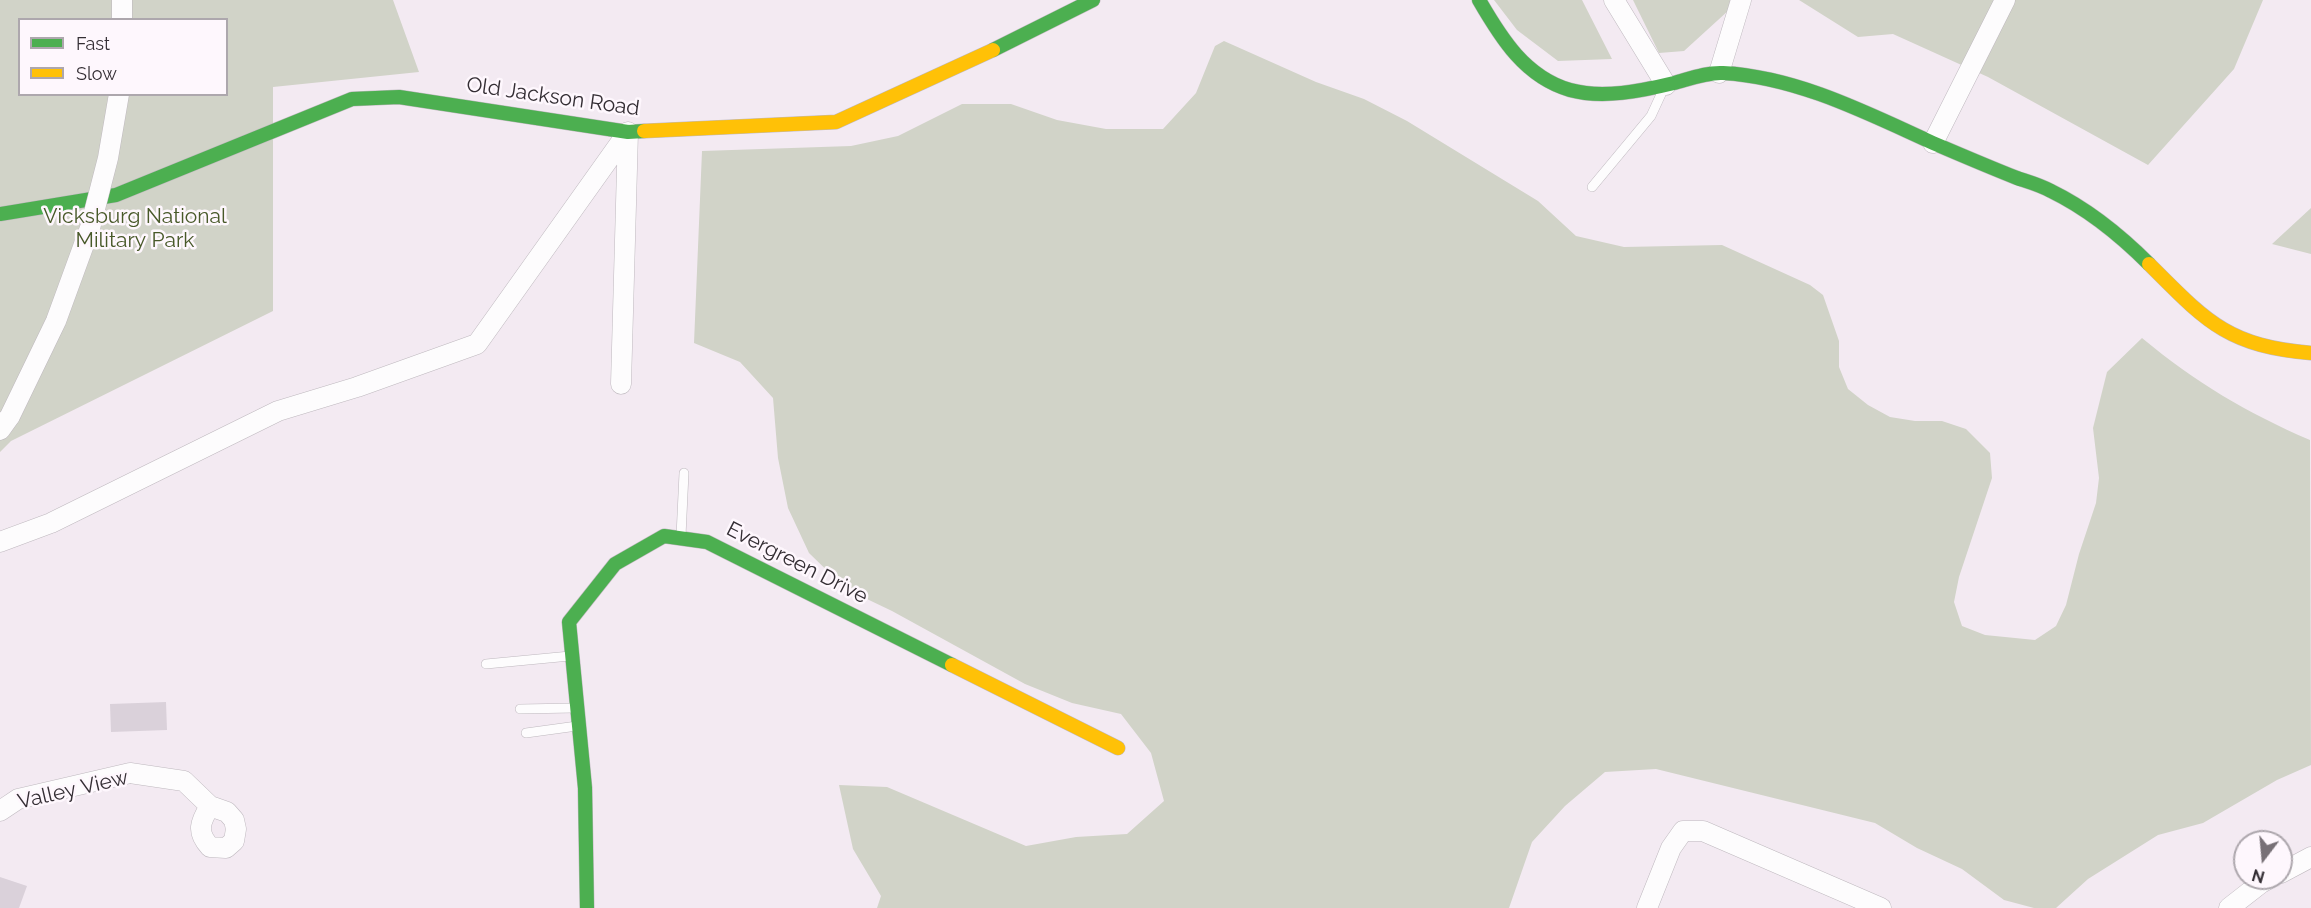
<!DOCTYPE html>
<style>
body{margin:0}
#map{position:relative;width:2311px;height:908px;overflow:hidden;background:#f3eaf2;font-family:Raleway,sans-serif}
canvas{display:block}
.legend{position:absolute;left:18px;top:18px;width:210px;height:78px;box-sizing:border-box;background:#fef7fd;border:2px solid #ada7ad;margin:0;padding:8px 10px;list-style:none;font-size:18px;color:#342e34}
.legend li{display:flex;align-items:center;gap:12px;height:30px}
.legend b{width:30px;border:2px solid #ada7ad}
.north{position:absolute;left:2233px;top:830px;width:60px;height:60px;box-sizing:border-box;background:#fef7fd;border:2px solid #ada7ad;border-radius:50%;rotate:196deg;font-size:16px;font-weight:700;line-height:24px;text-align:center;color:#342e34}
.north::after{content:'';display:block;margin:auto;width:21px;height:27px;background:#777076;clip-path:polygon(50% 0,100% 100%,50% 72%,0 100%)}
</style>
<div id="map">
<canvas width="2311" height="908"></canvas>
<ul class="legend">
<li><b style="height:8px;background:#4caf50"></b>Fast</li>
<li><b style="height:8px;background:#ffc107"></b>Slow</li>
</ul>
<div class="north">N</div>
</div>
<script>
const ctx = document.querySelector('canvas').getContext('2d');
ctx.lineJoin = 'round';
function fill(path, color) {
  ctx.fillStyle = color;
  ctx.fill(path, 'evenodd');
}
function stroke(path, color, width, dash) {
  ctx.strokeStyle = color;
  ctx.lineWidth = width;
  ctx.lineCap = dash ? 'butt' : 'round';
  ctx.setLineDash(dash || []);
  ctx.stroke(path);
}
function drawText(font, color, halo, rows, align = 'center') {
  ctx.font = font + ' Raleway,sans-serif';
  ctx.lineWidth = 5;
  ctx.setLineDash([]);
  ctx.textBaseline = 'middle';
  ctx.strokeStyle = halo;
  ctx.fillStyle = color;
  for (const [text, x, y, turn = 0] of rows) {
    ctx.save();
    ctx.translate(x, y);
    ctx.rotate((+turn || 0) * Math.PI / 180);
    ctx.textAlign = isNaN(turn) ? turn : align;
    if (halo) ctx.strokeText(text, 0, 0);
    ctx.fillText(text, 0, 0);
    ctx.restore();
  }
}
fill(new Path2D(`
 M0,0h393l26,72 -146,15v224l-262,130 -11,11zM20,20h206v74h-206z
 M1494,0h88l30,59 -54,2 -41,-31z
 M1633,0h107l-56,51 -25,2z
 M1799,0h464l-29,69 -86,96 -160,-88 -95,-43 -35,3z
 M1224,41l92,41 48,17 43,22 131,80 38,35 48,11 98,-2 88,40 13,10 16,46v26l9,22 20,16 22,12 25,4h27l24,8 24,24 2,25 -33,99 -5,25 8,24 23,9 50,5 21,-14 10,-21 13,-51 17,-51 3,-25 -6,-50 14,-56 35,-34c53,44 105,75 168,102l1,325 -34,15 -74,43 -45,12 -70,44 -32,29h-22l-30,-8 -42,-31 -45,-21 -42,-25 -219,-54 -51,3 -40,34 -33,36 -23,66h-632l4,-12 -28,-47 -14,-64 48,2 139,59 50,-9 51,-3 37,-33 -13,-48 -30,-39 -49,-11 -47,-19 -133,-73 -46,-22 -37,-36 -21,-45 -10,-50 -5,-60 -33,-36 -46,-19 8,-192 149,-5 47,-10 64,-32h49l46,16 49,9h57l33,-36 19,-47z
 M2311,208v46l-39,-10z`), '#d1d3c8');
fill(new Path2D(`
 M166,702l1,28 -56,2 -1,-28z
 M0,877l27,9 -8,22h-19z`), '#dad1da');
const lane = new Path2D(`
 M1592,187l59,-71 12,-26
 M681,536l3,-63
 M486,664l84,-8
 M520,709l54,-1
 M526,733l51,-7`);
const street = new Path2D(`
 M1614,0l52,85
 M122,20v-20
 M1719,73l22,-73
 M1933,143l72,-143
 M621,384l7,-252
 M0,430l10,-14
 M0,542l51,-19 227,-112 79,-24 120,-43 151,-212
 M0,811l18,-12 112,-26 54,8 26,25 17,6 7,8 2,9 -2,12 -8,7 -16,-1c-14,-15 -10,-25 0,-41
 M2281,873l30,-16
 M1647,908l24,-60 12,-17h20l178,77
 M2229,908l32,-25 9,-5`);
const fast = new Path2D(`
 M1479,0c22,38 46,77 91,90 33,9 71,1 104,-7 15,-4 33,-11 49,-10 74,4 144,40 210,70 28,12 56,24 84,35 12,4 23,7 34,13 37,18 70,45 98,73
 M993,50l100,-50
 M0,214l116,-19 236,-96 47,-2 229,35 16,-1
 M587,908l-2,-120 -16,-166 46,-58 49,-28 43,6 245,123`);
const slow = new Path2D(`
 M644,131l192,-9 157,-72
 M2149,264c57,57 78,82 162,89
 M952,665l166,83`);
stroke(lane, '#beb8be', 10);
stroke(street, '#beb8be', 21);
stroke(fast, '#beb8be', 15);
stroke(slow, '#beb8be', 15);
stroke(lane, '#fdfcfd', 9);
stroke(street, '#fdfcfd', 20);
stroke(fast, '#4caf50', 14);
stroke(slow, '#ffc107', 14);
const streetBridge = new Path2D(`
 M10,416l46,-95 34,-93 18,-70 11,-64`);
stroke(streetBridge, '#beb8be', 21, []);
stroke(streetBridge, '#fdfcfd', 20);
drawText('21px', '#342e34', '#fef7fd', [
 ["Old Jackson Road",553,97,8],
 ["Evergreen Drive",797,563,27],
 ["Valley View",73,790,-13]
]);
drawText('21px', '#485929', '#fef7fd', [
 ["Vicksburg National",135,217],
 ["Military Park",135,241]
]);
</script>
